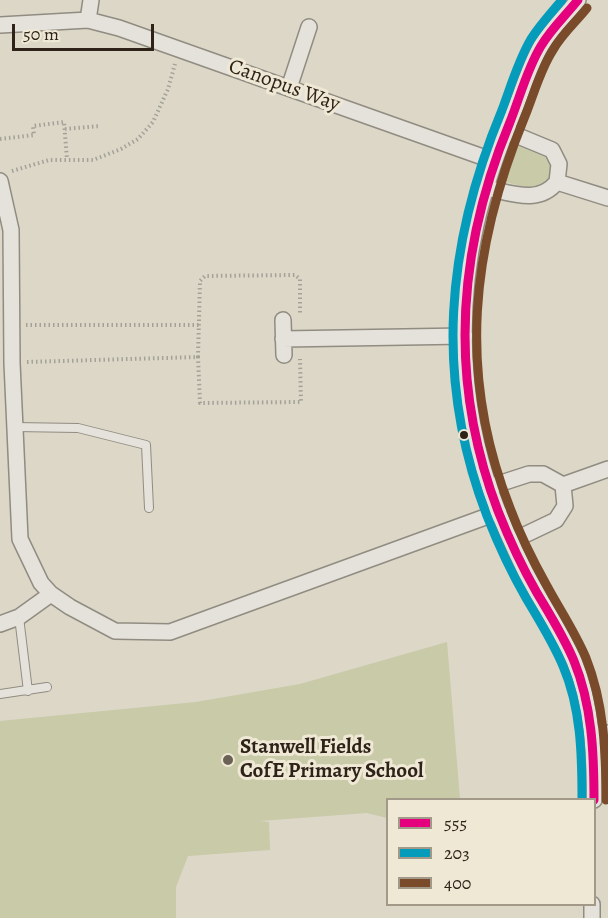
<!DOCTYPE html>
<style>
body{margin:0}
#map{position:relative;width:608px;height:918px;overflow:hidden;background:#dcd7c7;font-family:Alegreya,serif}
canvas{display:block}
.legend{position:absolute;left:386px;top:798px;width:210px;height:108px;box-sizing:border-box;background:#eee8d5;border:2px solid #a29989;margin:0;padding:8px 10px;list-style:none;font-size:18px;color:#2f2218}
.legend li{display:flex;align-items:center;gap:12px;height:30px}
.legend b{width:30px;border:2px solid #a29989}
.scale{position:absolute;left:12px;top:24px;width:142px;height:27px;box-sizing:border-box;border:3px solid #2f2218;border-top:0;padding-left:8px;font-size:18px;line-height:21px;white-space:nowrap;color:#2f2218;-webkit-text-stroke:4px #eee8d5;paint-order:stroke}
</style>
<div id="map">
<canvas width="608" height="918"></canvas>
<ul class="legend">
<li><b style="height:8px;background:#e5007d"></b>555</li>
<li><b style="height:8px;background:#059cbc"></b>203</li>
<li><b style="height:8px;background:#7a4b2a"></b>400</li>
</ul>
<div class="scale">50 m</div>
</div>
<script>
const ctx = document.querySelector('canvas').getContext('2d');
ctx.lineJoin = 'round';
function fill(path, color) {
  ctx.fillStyle = color;
  ctx.fill(path, 'evenodd');
}
function stroke(path, color, width, dash) {
  ctx.strokeStyle = color;
  ctx.lineWidth = width;
  ctx.lineCap = dash ? 'butt' : 'round';
  ctx.setLineDash(dash || []);
  ctx.stroke(path);
}
function drawText(font, color, halo, rows, align = 'center') {
  ctx.font = font + ' Alegreya,serif';
  ctx.lineWidth = 6;
  ctx.setLineDash([]);
  ctx.textBaseline = 'middle';
  ctx.strokeStyle = halo;
  ctx.fillStyle = color;
  for (const [text, x, y, turn = 0] of rows) {
    ctx.save();
    ctx.translate(x, y);
    ctx.rotate((+turn || 0) * Math.PI / 180);
    ctx.textAlign = isNaN(turn) ? turn : align;
    if (halo) ctx.strokeText(text, 0, 0);
    ctx.fillText(text, 0, 0);
    ctx.restore();
  }
}
fill(new Path2D(`
 M513,144l32,13 6,11 -2,13c-17,11 -32,4 -50,-1z
 M447,642l13,157 -72,1 -1,18 -20,-5 -108,8 10,1 1,28 -82,6 -12,31v31h-176v-197l196,-19 104,-18z`), '#c8caa8');
const service = new Path2D(`
 M15,427l63,1 68,17 3,63
 M19,617l9,74
 M0,694l47,-7`);
const minor = new Path2D(`
 M578,0c-12,15 -28,30 -37,46 -11,19 -18,43 -26,63 -16,38 -30,76 -39,116 -21,94 -14,197 22,286 8,20 17,39 26,58 16,32 36,60 50,92 18,43 21,93 20,139
 M88,20l3,-20
 M0,25l88,-5 31,8 375,133
 M289,88l20,-61
 M0,181l11,49 1,133 8,176 21,44 10,11 19,13 45,24 55,1 329,-120
 M557,182l51,16
 M486,188c26,5 52,17 71,-6l2,-18 -7,-14 -46,-19
 M283,320l1,35
 M283,339l182,-3
 M563,485l45,-16
 M489,487l40,-13h14l20,11 2,21 -9,14 -44,21
 M0,624l19,-7 32,-23
 M592,736l16,-3
 M592,918v-14`);
stroke(service, '#918c82', 10);
stroke(minor, '#918c82', 18);
stroke(new Path2D(`
 M65,129l35,-3
 M0,139l34,-4 -1,-9 31,-4 3,37
 M12,171l37,-11h44l28,-11 17,-10 15,-17 15,-33 7,-25
 M26,325h173
 M198,357l2,-76 5,-5 90,-1 5,4v36
 M27,362l171,-5 2,46 101,-1 -1,-43`), '#a4a199', 4, [1.5, 3]);
stroke(service, '#e4e2da', 8);
stroke(minor, '#e4e2da', 15);
stroke(new Path2D(`
 M578,0c-12,15 -27,29 -37,46 -14,23 -21,51 -31,76 -53,128 -62,258 -12,389 11,28 24,56 39,82 13,22 27,44 37,68 18,44 20,92 20,139`), '#e5007d', 9);
stroke(new Path2D(`
 M562,0c-11,13 -22,25 -31,39 -13,22 -20,47 -29,71 -56,135 -68,268 -15,406 11,28 24,56 39,82 13,22 27,44 37,68 18,42 19,88 19,134`), '#059cbc', 9);
stroke(new Path2D(`
 M587,8c-11,14 -25,26 -34,42 -13,20 -19,44 -28,66 -54,132 -68,257 -15,392 10,27 23,53 37,78 13,24 28,46 39,72 18,45 20,94 20,142`), '#7a4b2a', 9);
for (const [x, y, r, color] of [
 [464,435,5,"#2f2218"],
 [228,760,6,"#6c6155"]
]) {
  const dot = new Path2D();
  dot.arc(x, y, r, 0, 2 * Math.PI);
  ctx.fillStyle = color;
  ctx.fill(dot);
  stroke(dot, '#eee8d5', 2);
}
drawText('21px', '#2f2218', '#eee8d5', [
 ["Canopus Way",284,86,20]
]);
drawText('bold 21px', '#2f2218', '#eee8d5', [
 ["Stanwell Fields",240,748],
 ["CofE Primary School",240,772]
], 'left');
</script>
